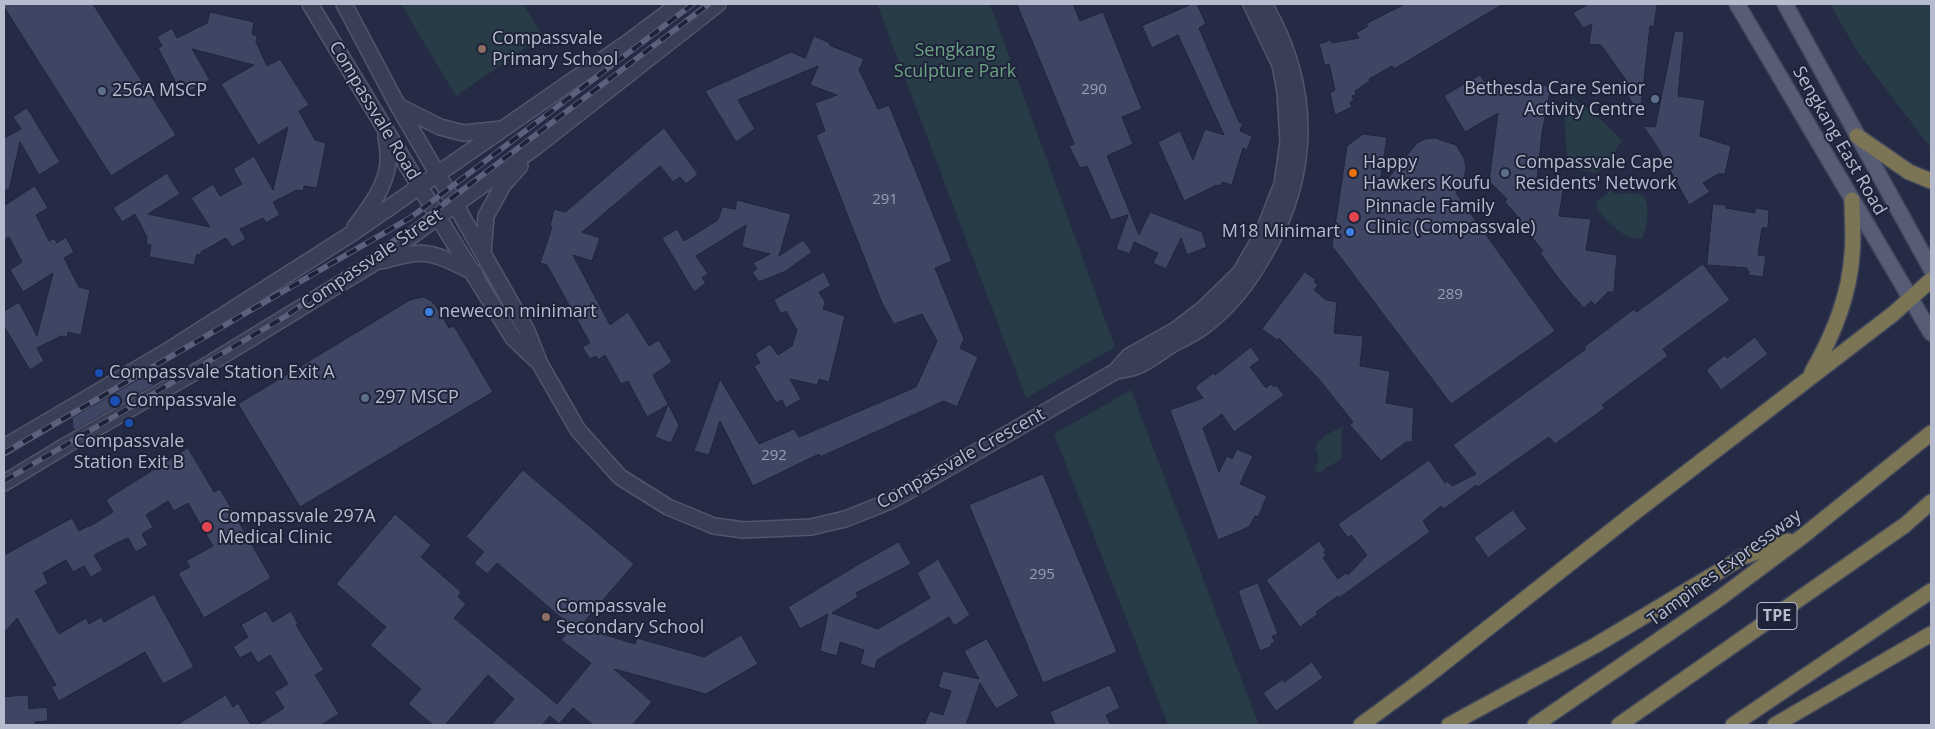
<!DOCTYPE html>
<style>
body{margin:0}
#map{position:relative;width:1935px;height:729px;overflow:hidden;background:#252b45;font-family:"Open Sans",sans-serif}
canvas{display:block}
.frame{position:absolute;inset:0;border:5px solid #b7bbce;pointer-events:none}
</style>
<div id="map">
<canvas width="1935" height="729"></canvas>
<div class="frame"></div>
</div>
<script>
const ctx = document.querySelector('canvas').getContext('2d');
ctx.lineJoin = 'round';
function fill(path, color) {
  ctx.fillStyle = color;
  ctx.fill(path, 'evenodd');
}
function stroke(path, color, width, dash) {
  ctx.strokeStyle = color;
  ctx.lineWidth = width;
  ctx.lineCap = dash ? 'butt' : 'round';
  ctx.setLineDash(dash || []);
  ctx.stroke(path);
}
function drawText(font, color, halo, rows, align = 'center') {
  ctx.font = font + ' "Open Sans",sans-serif';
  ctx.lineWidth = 4;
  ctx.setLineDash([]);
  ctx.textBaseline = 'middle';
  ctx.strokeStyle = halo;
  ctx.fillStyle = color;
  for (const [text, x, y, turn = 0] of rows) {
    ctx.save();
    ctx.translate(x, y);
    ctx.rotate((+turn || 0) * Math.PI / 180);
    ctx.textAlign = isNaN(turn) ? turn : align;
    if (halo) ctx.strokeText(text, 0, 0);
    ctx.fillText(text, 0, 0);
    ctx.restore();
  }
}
fill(new Path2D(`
 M401,4h122l20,32 -87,60z
 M877,4h113l125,343 -89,51z
 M1830,4h101v144l-74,-97z
 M1573,98c19,13 35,27 50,44l-5,3 -6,13 -15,15 -19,-3 -1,-4 -10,-7 -3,-47z
 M1610,190l5,4c7,0 22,-3 28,2 8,6 4,34 -1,42 -18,3 -36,-18 -46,-30l1,-7 11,-7 -1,-3z
 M1131,390l128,335h-91l-114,-291z
 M1343,427c-3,12 0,21 -2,32 -8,6 -15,7 -22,15l-4,-7c5,-7 4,-11 0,-18 4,-13 17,-17 28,-22z`), '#273c46');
const building = new Path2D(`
 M4,4h89l83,131 -65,41 -107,-169z
 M1017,4h56l7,17 23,-9 39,97 -20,8 11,27 -26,12 32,79 11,-23 52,20 5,15 -20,8 -6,-17 -15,31 -13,-6 5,-10 -24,-11 -4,12 -14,-5 12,-34 -17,5 -24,-54 -7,2 -11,-22 5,-2z
 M1192,4h5l9,20 -7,4 40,94 4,1 -3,8 12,5 -5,14 -4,-2 -11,37 -10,-3 -1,4 -4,-1 -33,16 -26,-59 22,-11 13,29 12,-31 19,6 -46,-100 -26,13 -10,-22z
 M1405,4h98l-109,65 -2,-3 -23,13 1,2 -15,10 1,4 -4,1 2,4 -4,2 2,5 -17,8 -5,-22 5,-3 -6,-26 -4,2 -6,-22 12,-4 1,3 27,-5 -3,-5 12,-7 -2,-2z
 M1589,4h68l-3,23 -4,-1 -10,90 -13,-22 6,-4 -15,-21 -17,-24 -12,-1 3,-20 -9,4 -10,-15z
 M210,12l44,10 -2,12 5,2 -1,6 11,24 13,-7 29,46 -10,6 16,29 11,3 -9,45 -13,-2 -1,5 -6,-1 -24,12 7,13 -14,8 -3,-5 -23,11 6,10 -14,8 -6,-9 -25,14v3l-4,-1 -3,11 -45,-8 2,-12 -5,-1 1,-7 -12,-23 -13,8 -9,-14 54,-35 13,21 -32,20 62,13 -19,-29 22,-14 7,12 22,-12 -9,-15 21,-13 19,34 15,-63 -30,18 -37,-61 33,-19 -62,-16 18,31 -22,12 -7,-12 -5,3 -18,-35 4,-2 -5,-9 15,-9 5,10 30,-15z
 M1675,31l9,1 -6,64 27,4 -5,36 31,10 -6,28h-7l-15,9 7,9 -21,13 -31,-57 -15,-22 12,1z
 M814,36l16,7 -1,2 35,14 -5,11 19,39 11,-4 63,156 -17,7 29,71 -4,9 18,9 -21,50 -13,-6 -124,56 -1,-3 -66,32 -33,-65 -11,34 -15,-4 26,-72 39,65 35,-15 5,8 117,-50 21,-46 -15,-27 -28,10 -12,-21 -66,-168 9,-4 -10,-28 22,-8 -27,-10 8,-19 -80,34 17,29 -19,13 -31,-51 86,-39 14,6z
 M1480,75l4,6 47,6v-3l20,2 -9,47 -5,47 27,5 -5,31 32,3 -5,31 31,5 -3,37h-6l-13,13 -4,-4 -7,7 -22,-25 -22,-30 3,-2 -24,-29 2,-2 -16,-18 2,-3 -18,-18 9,-68 -33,19 -21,-36z
 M27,108l33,54 -21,13 -19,-33 -11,48h-5v-52l17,-9 -8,-12z
 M664,128l34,46 -12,10 -6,-7 -7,5 -13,-16 -78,66 18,6 -8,23 -19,-6 37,70 18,-13 21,34 10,-6 13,22 -19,13 26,50 -8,18 -16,-6 13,-32 -21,12 -19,-36 -7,3 -16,-29 -7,5 -2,-4 -6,3 -8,-12 8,-4 -43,-78 -7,-2 12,-36 -2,-1 4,-17 11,3z
 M1363,134l24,3 -8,52 38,-46 8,-4 10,-1 21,7 8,13 2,8 -2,15 -8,12 99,138 -104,73 -119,-158 15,-100z
 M35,186l13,22 -12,7 13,26 5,-3 3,5 9,-6 8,15 -10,6 15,29 11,3 -9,45 -13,-3 -1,5 -6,-1 -24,12 7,13 -14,9 -26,-44v-15l15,-9 18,34 16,-63 -30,19 -13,-22 12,-8 -13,-25 -5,3v-34z
 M737,200l54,14 -12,42 24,-16 9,12 -26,19 -27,11 -7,-10 5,-3 -4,-6 17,-9 -28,-7 4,-22 -50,31 12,18 -6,4 4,5 -12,9 -32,-54 15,-9 7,12 34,-21 4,-13 13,2z
 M1713,204l13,1v3l29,5v-5l14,2 -1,18h-6l-4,27 8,1 -3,21 -15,-2 1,-4 -2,-1v-2l-40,-3z
 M1703,264l27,36 -67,49 5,7 -66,49 3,3 -50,36 -6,-7 -71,50 -2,-2 -32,24 -3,-3 -18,15 7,11 -91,66 -1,-2 -22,16 2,2 -18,13 -34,-47 53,-39 7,10 -2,1 2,4 -3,2 15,21 8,-6 2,2 19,-20 -16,-20 -3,3 -10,-14 91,-64 16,23 2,-2 5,5 24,-12 -23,-29 133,-96 -2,-2 50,-38 2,3z
 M824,272l7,14 -12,6 6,10 -2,7 22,7 -16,66 -10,-3 -2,6 -27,-6 11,20 -15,9 -4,-8 -6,3 -22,-37 6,-3 -5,-9 15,-10 8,11 14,-9 5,-16 -11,-19 -5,3 -7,-14z
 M1305,272l11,8 -2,2 4,3 -4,5 12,10 11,2 -3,31 29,3 -3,30 30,5 -4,32 28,5 -2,34h-6l-25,19 -31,-36 3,-3 -35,-44 -39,-40 -2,2 -15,-11z
 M423,297l7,3 6,6 13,22 5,-2 39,66 -193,115 -62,-103 172,-104z
 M1755,337l13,17 -47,36 -15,-20 19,-15 2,3z
 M1251,347l9,13 -10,7 16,21 5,-4 3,3 2,-2 8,10 -50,37 -12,-18 -19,14 16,44 8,-16 5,3 5,-10 16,7 -13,28 27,12 -9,21 -3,-1 -6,11 -31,13 -48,-130 33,-12 -8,-11 18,-14 2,2z
 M146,375l8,10 -79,45 -2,-2 -1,-10z
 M188,448l26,44 6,-3 51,89 -67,40 -26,-45 12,-6 -4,-6 27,-15 -25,-43 -14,8 -6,-10 -22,14 7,12 -11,7 6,11 -12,7 -8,-14 -9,4 -25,13 9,15 -12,7 -7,-11 -11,6 -7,-12 -23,13 5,10 -13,8 24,43 27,-16 3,6 12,-7 3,5 50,-28 40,73 -31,17 -18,-32 -86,49 -8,-14 5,-2 -39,-67 -13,15v-78l68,-37 7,13 9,-5 1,1 24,-15 -7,-12z
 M523,470l111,94 -54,63 55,17 2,-6 67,19 37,-22 17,29 -52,30 -92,-25 38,33 -20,23h-39l-20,-17 -14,16 -9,-8 -8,9h-51l23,-26 -26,-24 -43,50h-12l-25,-21 13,-15 -51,-44 16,-18 -50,-43 59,-70 36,31 -10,12 40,35 -3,5 8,7 -12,14 103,86 34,-41 -30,-23 11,-13 -75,-64 -10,11 -13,-11 10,-11 -18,-15z
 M1043,474l74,178 -74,31 -74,-178z
 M1513,510l14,19 -39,29 -14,-20z
 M899,542l12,22 -55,29 2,4 -26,16 46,16 52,-31 -13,-25 21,-14 32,56 -16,11 -5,-9 -72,43 -2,9 -15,-5 4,-14 -24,-8 -3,14 -17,-5 8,-37 -28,15 -12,-22 71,-43z
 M1258,583l20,51 -6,2 3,6 -4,2 1,2 -12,5 -22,-60z
 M266,611l7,11 18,-11 7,13 -2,1 28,45 -9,5 24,39 -18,11h-64l27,-17 -10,-16 14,-8 -18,-29 -12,8 -7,-11 -11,6 -7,-11 15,-10 -7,-12z
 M987,639l32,57 -23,13 -16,-26 -14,42h-42l6,-14 13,4 8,-24 -13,-4 5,-16 36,8 -15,-28z
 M1312,662l11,16 -47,33 -13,-18 20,-14 1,3z
 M1110,685l10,23 -14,7 5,10h-56l-5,-13z
 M28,695l1,14 18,-2 1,14 -13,1 1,3h-32v-28z
 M226,695l7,12 5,-4 13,22h-74z`);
fill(building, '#3e4663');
stroke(building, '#20253c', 1);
const minor = new Path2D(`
 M455,204l72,127 13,33 38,66 42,47 48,30 46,19 30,4 67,-3 34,-8 43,-17 19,-10 209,-121 13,-15 48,-27 26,-20 37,-36 23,-40 19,-49 6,-42 -3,-50 -5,-27 -29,-61
 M438,217l75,121 22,21
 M1116,371c6,-1 13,-2 19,-4 15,-5 28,-18 42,-25 9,-5 18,-9 26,-15 26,-19 46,-45 61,-72 48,-82 48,-169 0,-251`);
const tertiary = new Path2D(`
 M310,4l128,213
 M344,4l54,102 57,98
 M398,106l42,21 23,6 39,-4
 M355,227c14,-19 30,-39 33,-63 1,-9 -1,-19 -2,-28
 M483,253l3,-37 17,-31 17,-19
 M381,261c10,-2 21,-6 31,-7 22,-4 44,10 63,19
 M4,447l160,-94 184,-117 279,-193 52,-39
 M4,483l61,-37 139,-79 170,-104 163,-117 181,-142`);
const primary = new Path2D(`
 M1737,4l194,329
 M1785,4l146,265`);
const motorway = new Path2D(`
 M1857,136l52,36 22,9
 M1812,372c21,-36 37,-75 40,-117 2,-18 0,-37 0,-55
 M1361,725l65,-48 204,-161 263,-202 38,-34
 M1449,725l147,-80 147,-88 45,-16
 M1535,725l185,-127 83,-62 128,-103
 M1619,725l286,-200 26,-23
 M1733,725l198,-134
 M1775,725l156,-91`);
stroke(minor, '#52566c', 18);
stroke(tertiary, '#52566c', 18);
stroke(primary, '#40455b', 18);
stroke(motorway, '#41465c', 18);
stroke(minor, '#393f54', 15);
stroke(tertiary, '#393f54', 15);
stroke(primary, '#575d74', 15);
stroke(motorway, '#7b7556', 15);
const rail = new Path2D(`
 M4,453l406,-235 283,-214
 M4,481l282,-165 130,-91 293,-221`);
stroke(rail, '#5b617c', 5.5);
stroke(rail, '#1e233a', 4, [11]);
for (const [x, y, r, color] of [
 [482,49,5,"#8d6e63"],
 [102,91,5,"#5c6f8a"],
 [1655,99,5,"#5c6f8a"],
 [1353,173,5,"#e8710a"],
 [1505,173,5,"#5c6f8a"],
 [1354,217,6,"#e0444e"],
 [1350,232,5,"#3f7fe0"],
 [429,312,5,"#3f7fe0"],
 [99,373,5,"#1a4fb4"],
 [365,398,5,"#5c6f8a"],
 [115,401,6,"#1a4fb4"],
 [129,423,5,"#1a4fb4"],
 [207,527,6,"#e0444e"],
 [546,617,5,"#8d6e63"]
]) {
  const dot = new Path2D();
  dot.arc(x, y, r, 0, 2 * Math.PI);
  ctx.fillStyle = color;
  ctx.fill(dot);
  stroke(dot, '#1e233a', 2);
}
drawText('15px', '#999eb3', null, [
 ["290",1094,90],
 ["291",885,200],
 ["289",1450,295],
 ["292",774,456],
 ["295",1042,575]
]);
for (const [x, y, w] of [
 [1777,616,40]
]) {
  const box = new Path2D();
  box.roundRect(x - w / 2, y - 13.5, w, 27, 4);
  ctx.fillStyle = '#1e233a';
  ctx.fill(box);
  stroke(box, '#b7bbce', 1);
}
drawText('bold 16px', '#b7bbce', null, [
 ["TPE",1777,616]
]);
drawText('18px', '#b7bbce', '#1e233a', [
 ["Compassvale",492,39],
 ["Primary School",492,60],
 ["Bethesda Care Senior",1645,89,"right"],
 ["Activity Centre",1645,110,"right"],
 ["256A MSCP",112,91],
 ["Happy",1363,163],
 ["Hawkers Koufu",1363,184],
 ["Compassvale Cape",1515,163],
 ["Residents' Network",1515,184],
 ["Pinnacle Family",1365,207],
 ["Clinic (Compassvale)",1365,228],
 ["M18 Minimart",1340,232,"right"],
 ["newecon minimart",439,312],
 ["Compassvale Station Exit A",109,373],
 ["297 MSCP",375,398],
 ["Compassvale",126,401],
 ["Compassvale",129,442,"center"],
 ["Station Exit B",129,463,"center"],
 ["Compassvale 297A",218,517],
 ["Medical Clinic",218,538],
 ["Compassvale",556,607],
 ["Secondary School",556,628]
], 'left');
drawText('18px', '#6ca184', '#1e233a', [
 ["Sengkang",955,51],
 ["Sculpture Park",955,72]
]);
drawText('18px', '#b7bbce', '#1e233a', [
 ["Compassvale Road",374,111,59],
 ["Sengkang East Road",1839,141,60],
 ["Compassvale Street",372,260,-34],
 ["Compassvale Crescent",961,459,-29],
 ["Tampines Expressway",1725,568,-36]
]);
</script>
